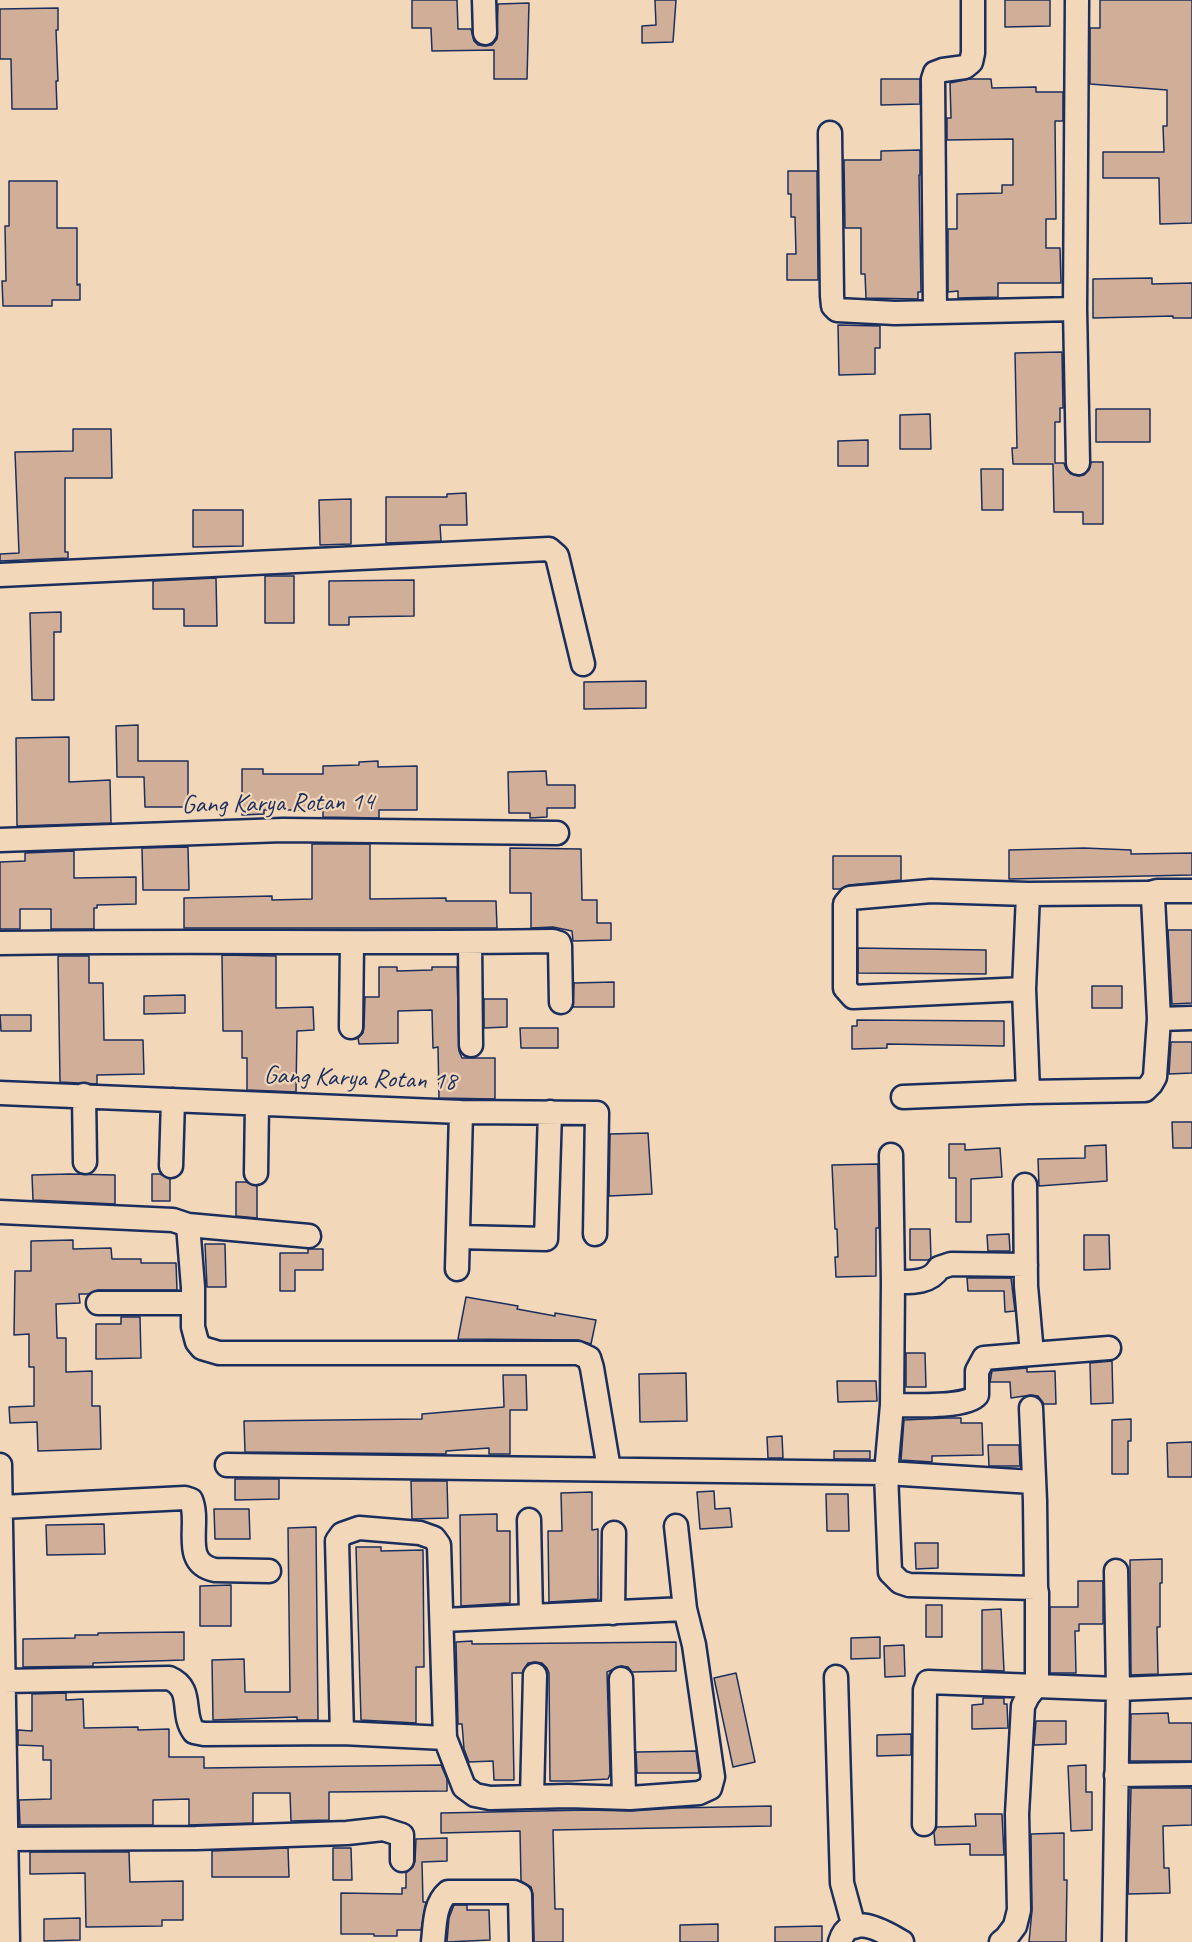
<!DOCTYPE html>
<style>
body{margin:0}
canvas{display:block;background:#f3d7b9}
</style>
<canvas width="1192" height="1942"></canvas>
<script>
const ctx = document.querySelector('canvas').getContext('2d');
ctx.lineJoin = 'round';
function fill(path, color) {
  ctx.fillStyle = color;
  ctx.fill(path, 'evenodd');
}
function stroke(path, color, width, dash) {
  ctx.strokeStyle = color;
  ctx.lineWidth = width;
  ctx.lineCap = dash ? 'butt' : 'round';
  ctx.setLineDash(dash || []);
  ctx.stroke(path);
}
function drawText(font, color, halo, rows, align = 'center') {
  ctx.font = font + ' Caveat,sans-serif';
  ctx.lineWidth = 4.5;
  ctx.setLineDash([]);
  ctx.textBaseline = 'middle';
  ctx.strokeStyle = halo;
  ctx.fillStyle = color;
  for (const [text, x, y, turn = 0] of rows) {
    ctx.save();
    ctx.translate(x, y);
    ctx.rotate((+turn || 0) * Math.PI / 180);
    ctx.textAlign = isNaN(turn) ? turn : align;
    if (halo) ctx.strokeText(text, 0, 0);
    ctx.fillText(text, 0, 0);
    ctx.restore();
  }
}
const building = new Path2D(`
 M412,0h45l1,29h13l3,12 4,4 7,1 7,-1 5,-6 1,-35 31,-1 -2,76h-33v-29l-62,1 -1,-23h-19z
 M655,0h21l-3,42 -31,1v-17l14,-1z
 M1005,0h45v26l-45,1z
 M1100,0h92v223l-32,1 -1,-46h-56v-26h61l-1,-26h4v-36l-77,-6v-56h10z
 M58,8v22h-2l2,51h-2l1,28h-45l-1,-50h-11v-50z
 M881,79h39v25l-39,1z
 M969,79h22l1,9 44,-1v5h27v29h-8l1,98h-10v29h14l1,35h-63v14l-40,1v-7l-10,1v-63h9v-35l45,-1v-8h11v-46l-66,1v-22h4l-1,-35z
 M920,150v25h-1l2,117h-3v7l-52,-1 -1,-24h-4v-46h-16l-1,-68h37v-9z
 M788,171h29l1,109h-31v-26h9l-1,-37h-4v-23h-3z
 M9,181h48v47h20v57l3,-1v16h-28v6h-49l-1,-25h4l-1,-55h4z
 M1152,278v6l40,-1v35h-19v-2l-80,2v-39z
 M838,325l42,1v22h-5v26l-36,1z
 M1062,352l1,56h-3v14h-5v41h9l2,6 5,5 8,2 5,-1 5,-5 2,-8h12v62h-20v-12h-29l-1,-48h-40l-1,-16h5l-2,-95z
 M1096,409h54v33h-54z
 M930,414l1,35h-31v-34z
 M73,429h38l1,49h-47v74h3v6l-68,3v-7l19,-1 -4,-101 58,-1z
 M868,440v26h-30v-25z
 M981,469h22v41h-21z
 M466,493l1,32h-27l1,16 -55,2v-46h61v-3z
 M351,499v45l-31,1 -1,-45z
 M193,510h50v36l-50,1z
 M265,576h29v47h-29z
 M216,578l1,48h-33v-17h-31v-28z
 M414,580v36l-65,1v8h-20v-44z
 M61,612v20h-7v68h-22l-2,-87z
 M646,681v27l-62,1v-27z
 M138,725v36h50v46h-43l-1,-30h-27l-1,-51z
 M69,737v45l41,-2 1,43 -94,3 -1,-88z
 M378,761v6l39,-1v44h-38v8l-56,-1v-7h-59v4l-22,1v-46h21v5h60v-8l36,-1v-3z
 M546,771l1,14h28v23h-28v9l-17,1v-5h-21l-1,-41z
 M312,844h58v55l76,-1v3h50l1,27h-313v-30l88,-2v4l40,-1z
 M188,847l1,43h-46l-1,-42z
 M510,848l71,1 1,51h15v23h14v17l-38,1 -1,-10 -19,-4 -22,1v-35h-21z
 M1084,848l47,2v4l61,-1v22l-183,4v-29z
 M74,851v27l62,-1v27l-39,1v3h-3v21h-43v-20h-31v20h-20v-67l25,-1v-8z
 M833,856h68v24l-52,5 -9,4h-7z
 M1168,930h24v73l-20,1z
 M858,948l128,2v24l-128,-1z
 M222,955l54,1v52l37,-1 1,23 -17,1 -1,61 -49,-2v-32h-5v-27h-19z
 M58,956h31v27h14l1,57h39l1,34 -47,1v9l-37,-2z
 M379,967h18v4l35,-1v-3h25l2,84 3,7h33v41l-56,-1 -1,-51 -5,1 -1,-38 -34,1v32l-39,1 -1,-6 5,-5 1,-6 1,-30h14z
 M614,982v25h-41l1,-24z
 M1092,986h30v22h-30z
 M185,995v18l-41,1v-18z
 M484,999h23v28l-23,1z
 M0,1015h31v16h-30z
 M857,1020l147,1v25l-117,-2v4l-35,1v-23h5z
 M520,1028h38v20h-37z
 M1171,1042h21v31l-23,1z
 M1172,1122h20v26h-19z
 M648,1133l4,61 -43,2 1,-62z
 M949,1144h16v6l35,-2 2,29 -31,2v43h-15v-44h-7z
 M1106,1145l1,36 -68,5 -1,-27 47,-1v-12z
 M878,1164l1,64h-3v48l-40,1 -1,-20h3l-1,-28h-2l-3,-64z
 M69,1174l46,1v29l-82,-4 -1,-25z
 M152,1174h8l10,5v22h-18z
 M236,1182h10l11,4v32l-21,-2z
 M910,1229h20l1,29 -3,2h-18z
 M1009,1234l1,17h-22l-1,-16z
 M1084,1235h25l1,34 -26,1z
 M73,1240v9l38,-1 1,11h29v4h35l1,27h-79l-10,4h-9l1,9 -24,1 1,34h9v34l26,-1v35h8l1,43 -63,2 -1,-29 -27,1 -1,-16 25,-1v-39h-5v-33l-15,1 1,-64h16v-30z
 M205,1244h20l1,43h-19z
 M308,1249h15v21h-28v21h-15v-38h28z
 M967,1278h44l4,33 -10,1 -1,-21h-36z
 M466,1297l52,9 -1,3 38,7v-3l41,7 -5,24 -13,-4 -120,-1z
 M121,1317h19l1,41 -45,1v-35h25z
 M906,1353h19l1,34h-20z
 M1112,1361l1,42 -22,1 -1,-41z
 M1027,1368v4l28,-1 1,33h-12l-6,-8 -7,-1 -20,3 -1,-16h-20l2,-11z
 M686,1373l1,48 -47,1 -1,-48z
 M503,1375h23l1,35h-17v44h-21v-6l-43,3v3l-201,-2 -1,-31 178,-2v-5l82,-7z
 M837,1381h39l1,20 -39,1z
 M946,1418h15v5h21l1,32 -51,1v6l-31,-2 3,-40z
 M1131,1419v22h-3v33h-16v-54z
 M782,1436l1,22h-15l-1,-21z
 M1192,1442v35h-24l-1,-34z
 M988,1445h31l1,21h-31z
 M834,1451h36v8h-36z
 M235,1479h44v20l-44,1z
 M411,1481h36l1,37 -36,1z
 M714,1491l1,18 15,-1 2,19 -32,2 -3,-37z
 M592,1492v38l6,-1v70l-49,3 -1,-71h14l-1,-38z
 M826,1494h22l1,37h-22z
 M214,1509h35l1,30h-35z
 M497,1514v17h13v72l-49,3 -1,-91z
 M104,1524l1,30 -58,1 -1,-30z
 M316,1527l2,193h-21v-3l-84,3 -1,-60 32,-1 1,33h45l-2,-164z
 M915,1543h23v25l-22,1z
 M356,1547h25v4l42,-1 1,117h-8v56l-55,-3z
 M1162,1559v24h-2v44h-3l1,47 -27,1 -1,-115z
 M1078,1581h25v43h-24v7h-4l1,42h-26v-66h28z
 M231,1585v41h-31v-40z
 M926,1605h16v32h-16z
 M1001,1609l3,62 -22,-1v-60z
 M184,1632v28l-91,3v3l-70,1v-28l52,-1v-3h23v-2z
 M880,1637v21l-29,1v-21z
 M472,1641v3l204,-2v29l-44,1 -4,-5 -7,-1 -14,6 3,102 -2,5 -36,2h-22l-1,-108 -2,-5 -5,-5 -7,-1 -7,1 -6,10h-10l2,107h-20l-1,-19 -24,1 -5,-13 -2,-25h-4l-2,-82z
 M904,1645l1,31 -20,1 -1,-31z
 M736,1673l19,89 -22,5 -19,-89z
 M66,1693v7l17,-1 1,29 54,-1v3l31,-1v28h35v11l237,-3 6,14v12l-118,1v28l-38,1 -1,-28h-37v30l-64,2v-26l-36,1v25h-133l-1,-25 32,-1v-39h-8v-14l-25,-1v-15l14,1v-37z
 M983,1698h21v6h3l1,24 -36,1v-24l11,-1z
 M1168,1713l1,10h23v38h-62l1,-47z
 M1036,1721h30v23l-32,1z
 M911,1734v21l-34,1v-21z
 M696,1751l3,22h-62l-1,-21z
 M1086,1765v27h6v38l-21,1 -3,-65z
 M1131,1788h61v37l-29,1 1,42h5l1,25 -42,1z
 M771,1806v20l-218,4 2,79h8v33h-29l-1,-48 -2,-7 -10,-6 -1,-50 -79,2v-20l147,-3 43,1 45,-3z
 M975,1814h27l2,41h-34v-11l-35,1 -1,-13 3,-5 39,-1z
 M1064,1833v47h3l-1,62h-37l3,-32 -1,-76z
 M447,1838v23l-25,1 1,40h3l-5,28h-24v6h-23v-2h-33v-41l61,1v-6h4v-15l7,-6 2,-6 1,-22z
 M288,1848l1,29h-77v-26z
 M333,1848h18l1,32h-19z
 M30,1852h99l1,30 53,-1v39h-21v6l-76,1 -1,-54 -55,1z
 M454,1905h13v5h22l1,30 -43,2 2,-24z
 M80,1918v22l-36,1v-22z
 M718,1924v18h-38v-17z
 M822,1926v16h-47v-15z`);
fill(building, '#d1ae98');
stroke(building, '#1b2f5e', 1.5);
const minor = new Path2D(`
 M484,0l1,33
 M1077,0l-2,309 3,154
 M830,133l2,163 1,10 4,4 58,3 180,-4
 M935,312l-2,-233 2,-6 8,-3 22,-3 6,-5 2,-9v-53
 M0,575l549,-26 8,7 26,108
 M0,840l283,-10 274,3
 M1150,893l7,-2h35
 M470,942l1,103
 M0,943c185,-3 369,1 553,-2l6,2 1,3 1,56
 M1024,989l4,103
 M1159,1019l33,-1
 M351,1027l1,-84
 M0,1093l461,19 136,1 -2,121
 M84,1095l1,67
 M903,1097l125,-5 117,-2 6,-6 4,-7 4,-58 -6,-122 -5,-4 -120,1 -4,95 -171,8 -8,-9v-84l5,-6 81,-7 97,3
 M891,1155l2,127 -1,123 -6,68 4,99 10,10 9,3 127,3 1,5v92l-9,11 -5,10 -6,108 2,96 -4,16 -9,12 -5,4
 M171,1166l2,-66
 M256,1173l1,-69
 M0,1212l173,8 15,5 121,11
 M188,1225l5,62v40l4,15 5,6 17,5h359l11,5 3,10 17,101
 M458,1237l88,2 4,-127
 M457,1269l4,-157
 M893,1282c16,0 37,2 46,-14l12,-4 75,1
 M98,1303h95
 M1032,1354l77,-6
 M892,1405c17,0 75,3 85,-10v-24l7,-13 48,-4 -6,-68 -1,-101
 M1031,1408l4,93 1,87
 M0,1465l8,477
 M227,1465l659,8 147,9
 M2,1507l183,-9 6,2c10,24 -11,63 24,70l54,1
 M529,1520l2,96
 M613,1613l1,-80
 M443,1620l242,-11
 M836,1677l6,206 12,44
 M621,1679l3,118
 M4,1681l165,-3c26,11 11,35 25,54l10,2 138,-1 103,5
 M342,1733l-5,-192 5,-7 17,-6 61,5 14,5 5,7 6,193 19,49 11,8 15,3 78,-2 62,2 69,-5 11,-5 3,-11 -19,-132 -9,-36 -9,-83
 M1116,1775l76,-1
 M532,1797l3,-122
 M924,1824l1,-134 3,-8 190,7 74,-3
 M6,1839l190,-1 151,-5 36,-4 19,6v25
 M433,1942c2,-17 1,-38 15,-50h66l6,3 1,47
 M840,1942c9,-32 45,-10 62,0
 M1114,1942l4,-253 -2,-118`);
stroke(minor, '#1b2f5e', 27);
stroke(minor, '#f3d7b9', 22);
drawText('26px', '#1b2f5e', '#f3d7b9', [
 ["Gang Karya Rotan 14",278,804,-1],
 ["Gang Karya Rotan 18",360,1079,2]
]);
</script>
